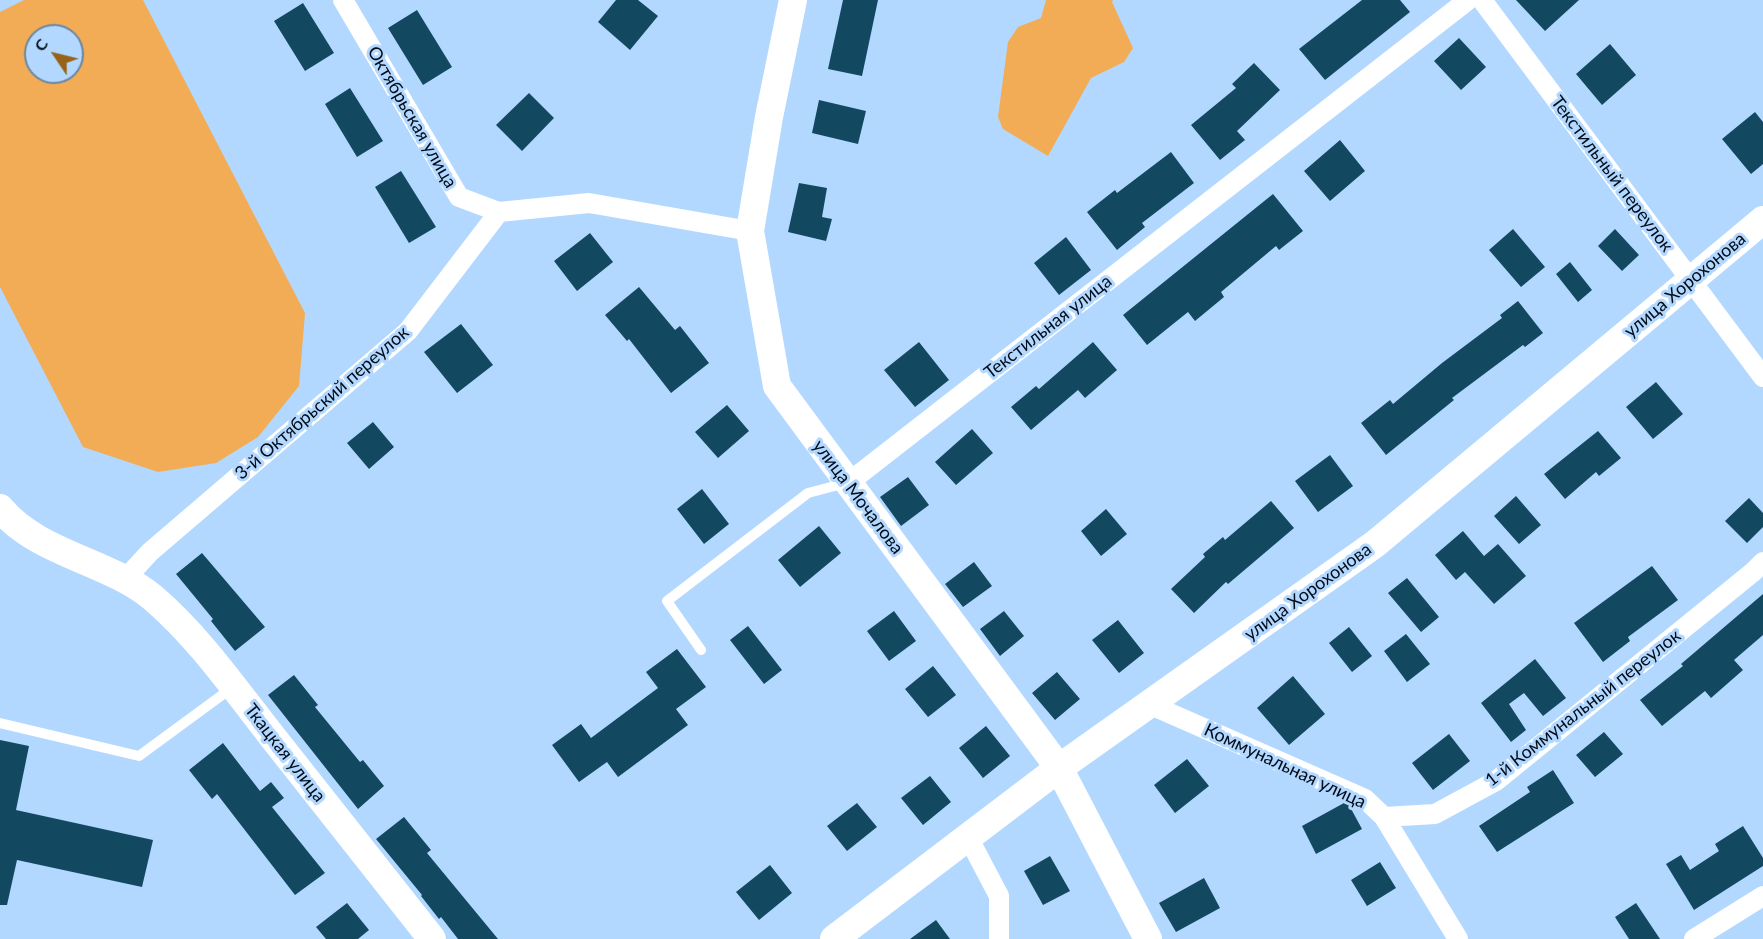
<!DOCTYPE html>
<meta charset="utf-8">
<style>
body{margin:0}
#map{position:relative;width:1763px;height:939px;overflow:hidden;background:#b3d8ff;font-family:Lato,sans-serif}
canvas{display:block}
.north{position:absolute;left:24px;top:24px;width:60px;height:60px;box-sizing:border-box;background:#b3d8ff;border:2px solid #6c86a3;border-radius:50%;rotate:305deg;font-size:16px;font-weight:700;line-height:24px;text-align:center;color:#020c19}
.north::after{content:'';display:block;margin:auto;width:21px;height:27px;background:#966318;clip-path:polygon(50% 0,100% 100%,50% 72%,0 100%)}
</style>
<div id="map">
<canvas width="1763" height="939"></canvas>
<div class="north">С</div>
</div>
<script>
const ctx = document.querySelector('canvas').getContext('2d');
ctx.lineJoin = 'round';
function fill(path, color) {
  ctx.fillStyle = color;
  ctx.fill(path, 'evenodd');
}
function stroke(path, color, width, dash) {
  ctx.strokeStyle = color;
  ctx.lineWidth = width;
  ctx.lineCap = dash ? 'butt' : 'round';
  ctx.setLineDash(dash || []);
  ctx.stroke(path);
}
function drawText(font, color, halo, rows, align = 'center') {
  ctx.font = font + ' Lato,sans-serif';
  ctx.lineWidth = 6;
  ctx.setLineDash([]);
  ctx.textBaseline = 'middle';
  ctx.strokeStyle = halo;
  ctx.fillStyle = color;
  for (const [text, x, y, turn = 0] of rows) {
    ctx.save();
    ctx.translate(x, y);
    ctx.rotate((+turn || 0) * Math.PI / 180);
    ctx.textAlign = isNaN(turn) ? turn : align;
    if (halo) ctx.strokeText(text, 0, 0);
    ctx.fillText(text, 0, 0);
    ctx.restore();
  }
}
fill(new Path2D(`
 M24,0h119l162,313 -6,73 -41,51 -42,26 -58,9 -75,-25 -83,-160v-275zM36,36h36v36h-36z
 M1046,0h67l-1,2 21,46 -9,14 -33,16 -43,78 -45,-27 -5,-12 10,-75 10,-15 23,-9z`), '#f1ac55');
fill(new Path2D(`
 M616,0h22l20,16 -28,34 -32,-28z
 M843,0h35l-16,76 -34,-7z
 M1362,0h38l10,12 -85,68 -26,-31z
 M1516,0h63l-34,31z
 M303,3l31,50 -29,18 -31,-50z
 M417,10l35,57 -29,18 -35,-57z
 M1459,38l27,29 -25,23 -27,-29z
 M1610,44l26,31 -34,30 -26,-31z
 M1254,63l26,27 -43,41 8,9 -25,20 -29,-35 45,-37 -4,-4z
 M350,88l33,53 -26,16 -32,-53z
 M529,93l25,25 -32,33 -26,-26z
 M819,100l47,11 -8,33 -46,-11z
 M1755,112l8,10v42l-12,10 -29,-35z
 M1340,140l25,31 -35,30 -26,-30z
 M1171,152l23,31 -52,40 3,4 -28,23 -30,-38 28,-22 2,3z
 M401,171l35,56 -27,16 -34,-56z
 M799,183l28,5 -5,29 10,2 -6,22 -38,-9z
 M1273,194l30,37 -24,19 -3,-4 -55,46 3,5 -29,24 -7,-9 -41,33 -24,-30z
 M1513,229l32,38 -24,20 -32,-37z
 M1615,229l24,26 -17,16 -24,-25z
 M590,233l23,29 -36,29 -23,-30z
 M1066,237l25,33 -32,25 -25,-32z
 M1570,262l22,28 -14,12 -22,-28z
 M639,287l36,43 5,-4 29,37 -38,30 -42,-54 -2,2 -22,-26z
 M1518,301l25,32 -18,14 -2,-2 -71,53 2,2 -68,55 -25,-32 29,-23 3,4 49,-41 60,-45 -2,-3z
 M461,324l32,41 -36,28 -33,-41z
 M919,342l30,38 -34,27 -31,-37z
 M1093,342l24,28 -32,28 -7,-8 -47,40 -20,-23 25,-21 3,3z
 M1656,382l27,32 -30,25 -27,-32z
 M727,405l22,26 -31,27 -23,-26z
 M373,422l21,25 -25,22 -22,-26z
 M972,429l21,24 -37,32 -21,-23z
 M1598,431l23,27 -22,18 -3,-4 -31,27 -21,-25z
 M1330,455l23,31 -35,26 -23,-31z
 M908,477l21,28 -28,21 -21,-29z
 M702,489l27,35 -25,20 -27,-35z
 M1516,496l25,29 -22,19 -25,-28z
 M1749,498l14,15v14l-16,16 -22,-22z
 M1271,501l23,27 -66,56 -2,-2 -32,31 -23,-24 34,-32 -2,-3 20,-17 2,3z
 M1106,509l21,25 -26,22 -20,-25z
 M819,526l22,27 -41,34 -22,-27z
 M1463,531l21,25 14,-12 28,32 -32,28 -29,-32 -9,8 -21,-25z
 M202,553l63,74 -30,24 -24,-30 2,-2 -37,-45z
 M974,562l18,24 -29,21 -18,-23z
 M1652,566l26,34 -50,37 2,4 -27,21 -29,-39z
 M1407,578l32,39 -18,15 -33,-39z
 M1763,594v41l-29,25 9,10 -32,28 -6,-7 -43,35 -22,-26 43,-34 -2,-2z
 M894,611l22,30 -27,20 -22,-30z
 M1004,611l20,25 -24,20 -20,-27z
 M1118,620l26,33 -25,20 -27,-33z
 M748,626l34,44 -18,14 -34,-44z
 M1349,627l23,29 -20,16 -23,-29z
 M1406,634l24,30 -23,18 -23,-31z
 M677,649l29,38 -30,22 12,16 -70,52 -11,-15 -28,20 -27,-37 29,-21 10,14 67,-50 -12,-16z
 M1535,659l31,39 -23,18 -19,-23 -15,11 17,26 -15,12 -30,-39z
 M933,666l23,29 -28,22 -23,-28z
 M1057,672l23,27 -25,21 -23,-27z
 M294,675l24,30 -3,2 45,55 3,-2 21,26 -26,23 -90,-114z
 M1293,676l32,38 -36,31 -32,-37z
 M986,726l24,30 -27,22 -24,-30z
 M1604,732l19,22 -28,23 -19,-22z
 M1449,734l21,27 -37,29 -21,-27z
 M0,740l29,6 -13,64 137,30 -11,47 -125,-27 -10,45h-7z
 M223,743l37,48 11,-9 13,16 -12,9 53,66 -30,22 -78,-101 -5,5 -23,-29z
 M1187,759l22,27 -34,27 -21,-28z
 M1553,770l21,33 -77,49 -18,-26 51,-34 -3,-5z
 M930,776l21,26 -28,23 -22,-27z
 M857,803l20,24 -30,24 -20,-25z
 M1344,803l5,2 13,24 -46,25 -14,-28z
 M404,817l27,33 -4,3 71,86h-40l-17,-22 -2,2 -18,-23 1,-1 -46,-56z
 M1743,826l20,32v8l-69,44 -28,-46 15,-9 9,15 29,-19 -4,-7z
 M1050,856l20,35 -27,14 -19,-34z
 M1380,862l16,26 -29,18 -16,-26z
 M770,865l22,28 -33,27 -23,-28z
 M1204,878l16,30 -44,24 -17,-29z
 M347,903l22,27 -11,9h-32l-10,-12z
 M1636,903l24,36h-31l-14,-22z
 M936,920l14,19h-40z`), '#134960');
stroke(new Path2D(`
 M701,650l-34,-49 141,-108 38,-10
 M0,723l139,33 94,-69`), '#fff', 10);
stroke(new Path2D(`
 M343,0l116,197 40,15
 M1482,0l281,377
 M848,483l620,-483
 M126,578l24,-26 258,-221 91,-119 90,-9 161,28
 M1151,705l214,94 19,18 74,122
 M1384,817l51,-3 61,-33 257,-209 10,-10
 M968,837l31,59v43
 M1694,939l69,-43`), '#fff', 20);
stroke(new Path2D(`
 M793,0l-24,117 -19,114 27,155 282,382 89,171
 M0,508c38,46 106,52 152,89 46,39 82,91 119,138 54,68 108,136 161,204
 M834,939l225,-171 316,-224 388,-324`), '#fff', 28);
drawText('18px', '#020c19', '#b3d8ff', [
 ["Октябрьская улица",412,117,60],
 ["Текстильный переулок",1612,174,53],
 ["улица Хорохонова",1685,285,-40],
 ["Текстильная улица",1048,327,-38],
 ["3-й Октябрьский переулок",322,403,-41],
 ["улица Мочалова",858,497,53],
 ["улица Хорохонова",1308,592,-36],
 ["1-й Коммунальный переулок",1583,708,-38],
 ["Ткацкая улица",285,753,52],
 ["Коммунальная улица",1285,766,25]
]);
</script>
